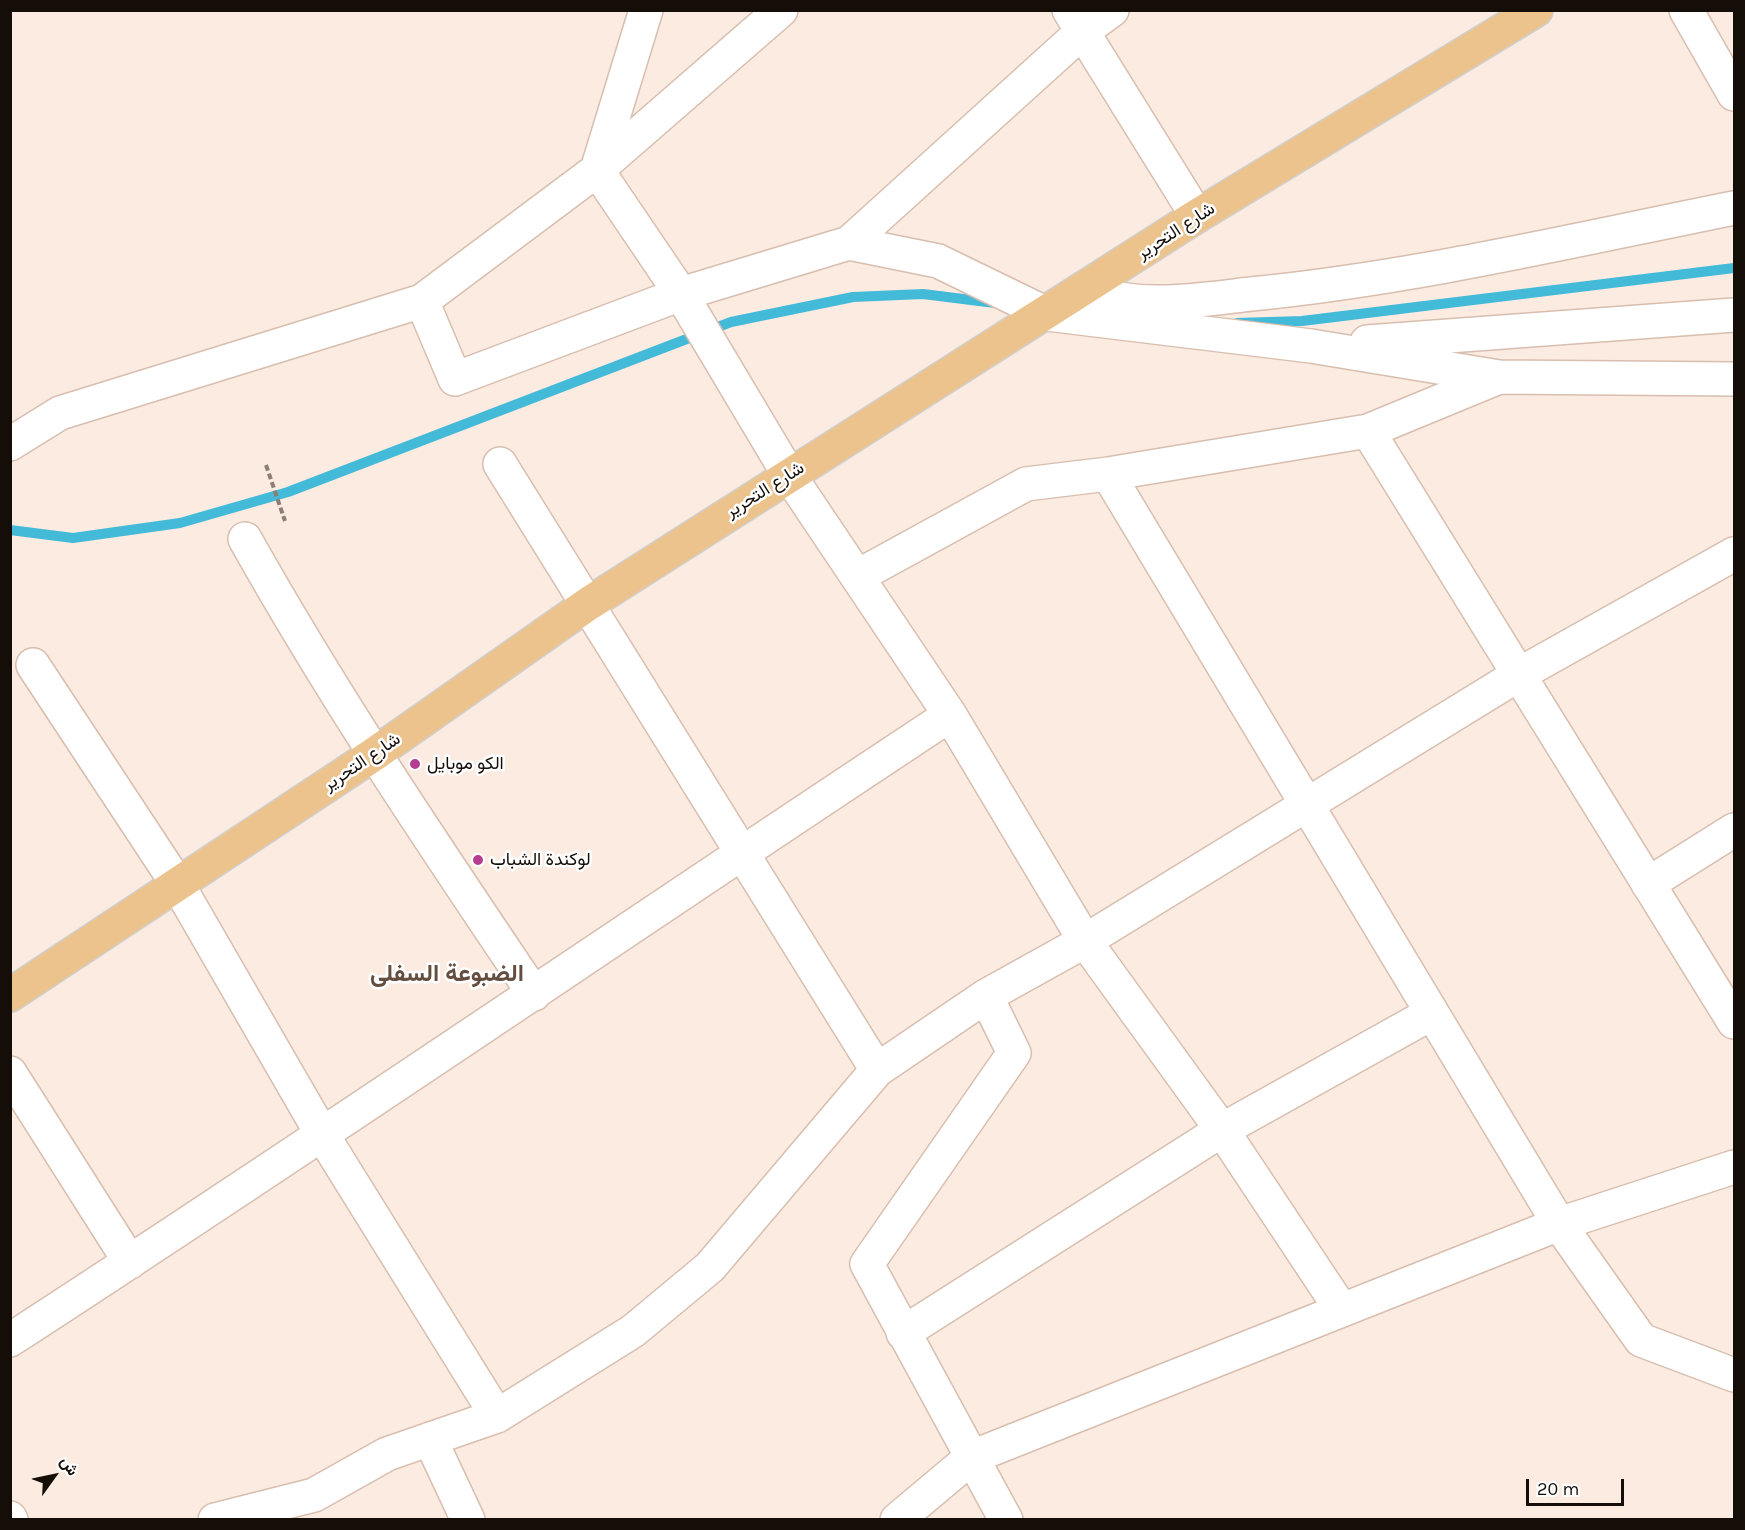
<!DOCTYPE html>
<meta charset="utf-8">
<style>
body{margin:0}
#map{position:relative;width:1745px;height:1530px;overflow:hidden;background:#fbebe1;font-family:Karla,Vazirmatn,sans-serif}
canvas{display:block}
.frame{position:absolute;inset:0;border:12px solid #150d07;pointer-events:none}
.north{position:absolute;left:24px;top:1446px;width:60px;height:60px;-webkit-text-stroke:4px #fff;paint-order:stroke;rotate:57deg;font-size:16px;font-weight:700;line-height:24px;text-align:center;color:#150d07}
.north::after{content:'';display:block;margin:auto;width:21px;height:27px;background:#150d07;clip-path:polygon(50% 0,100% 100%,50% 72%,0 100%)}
.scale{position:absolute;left:1526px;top:1479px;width:98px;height:27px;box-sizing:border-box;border:3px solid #150d07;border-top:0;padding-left:8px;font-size:18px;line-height:21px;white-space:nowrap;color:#150d07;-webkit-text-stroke:4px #fff;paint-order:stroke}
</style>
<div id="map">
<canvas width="1745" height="1530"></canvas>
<div class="frame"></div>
<div class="north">ش</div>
<div class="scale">20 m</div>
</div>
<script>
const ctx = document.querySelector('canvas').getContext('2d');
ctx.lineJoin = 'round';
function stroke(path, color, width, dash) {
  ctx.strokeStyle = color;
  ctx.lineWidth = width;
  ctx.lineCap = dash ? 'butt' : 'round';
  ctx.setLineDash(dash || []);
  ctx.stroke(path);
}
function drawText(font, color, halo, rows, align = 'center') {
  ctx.font = font + ' Karla,Vazirmatn,sans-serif';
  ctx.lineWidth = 5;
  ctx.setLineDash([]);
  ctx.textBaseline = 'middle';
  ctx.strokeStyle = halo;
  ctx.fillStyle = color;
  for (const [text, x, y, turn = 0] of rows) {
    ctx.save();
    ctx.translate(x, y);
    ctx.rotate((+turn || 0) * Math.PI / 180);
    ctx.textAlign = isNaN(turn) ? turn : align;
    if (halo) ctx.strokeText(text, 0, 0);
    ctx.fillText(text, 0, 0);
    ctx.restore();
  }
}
stroke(new Path2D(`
 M1237,323l65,-2 432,-53
 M10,530l63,8 107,-15 108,-31 443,-170 122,-25 70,-3 72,9`), '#44bad9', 10);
const minor = new Path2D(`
 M646,10l-49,160 84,124 108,181 161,240 135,226 137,189 119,179
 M1069,10l128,206
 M1686,10l48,84
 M849,243l233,-211 30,-22
 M1085,289c51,22 113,11 166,5 163,-16 323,-54 483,-86
 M422,301l33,78 226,-85 168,-51 89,18 109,53 264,32 188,31 235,2
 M1367,342l367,-27
 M1368,431l366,591
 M10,444l50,-31 362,-112 175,-131 184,-160
 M500,464l377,606
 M1108,474l451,750 82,116 93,35
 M245,539c88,157 188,305 289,455
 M858,576l168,-92 82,-10 260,-43 131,-54
 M33,665l145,220 145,251 174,280
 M1648,884l86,-54
 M986,996l28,57 -147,211 139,256
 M10,1073l120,189
 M903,1333l319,-203 210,-117
 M10,1340c316,-205 626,-418 940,-625
 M430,1439l38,81
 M10,1518l1,2
 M215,1520l99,-25 73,-41 110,-38 136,-85 77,-64 167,-197 109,-74 99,-55 433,-266 216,-121
 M897,1520l75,-63 587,-233 175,-57`);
const major = new Path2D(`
 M10,995l363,-240 215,-151 609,-388 339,-206`);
stroke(minor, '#d8beae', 36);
stroke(major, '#d0cfcd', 36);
stroke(new Path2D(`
 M266,465l19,56`), '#8a7e76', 4, [6, 3]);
stroke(minor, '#fff', 33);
stroke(major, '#ecc38c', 33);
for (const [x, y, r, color] of [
 [415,764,6,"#b53d92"],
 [478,860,6,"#b53d92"]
]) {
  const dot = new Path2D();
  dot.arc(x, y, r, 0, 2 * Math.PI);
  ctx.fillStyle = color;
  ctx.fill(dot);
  stroke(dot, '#fff', 2);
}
drawText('18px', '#150d07', '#fff', [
 ["شارع التحرير",1176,231,-33],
 ["شارع التحرير",765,490,-32],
 ["شارع التحرير",362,762,-34]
]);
drawText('18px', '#150d07', '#fff', [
 ["الكو موبايل",427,764],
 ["لوكندة الشباب",490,860]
], 'left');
drawText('bold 24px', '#644e40', '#fff', [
 ["الضبوعة السفلى",447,974]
]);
</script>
